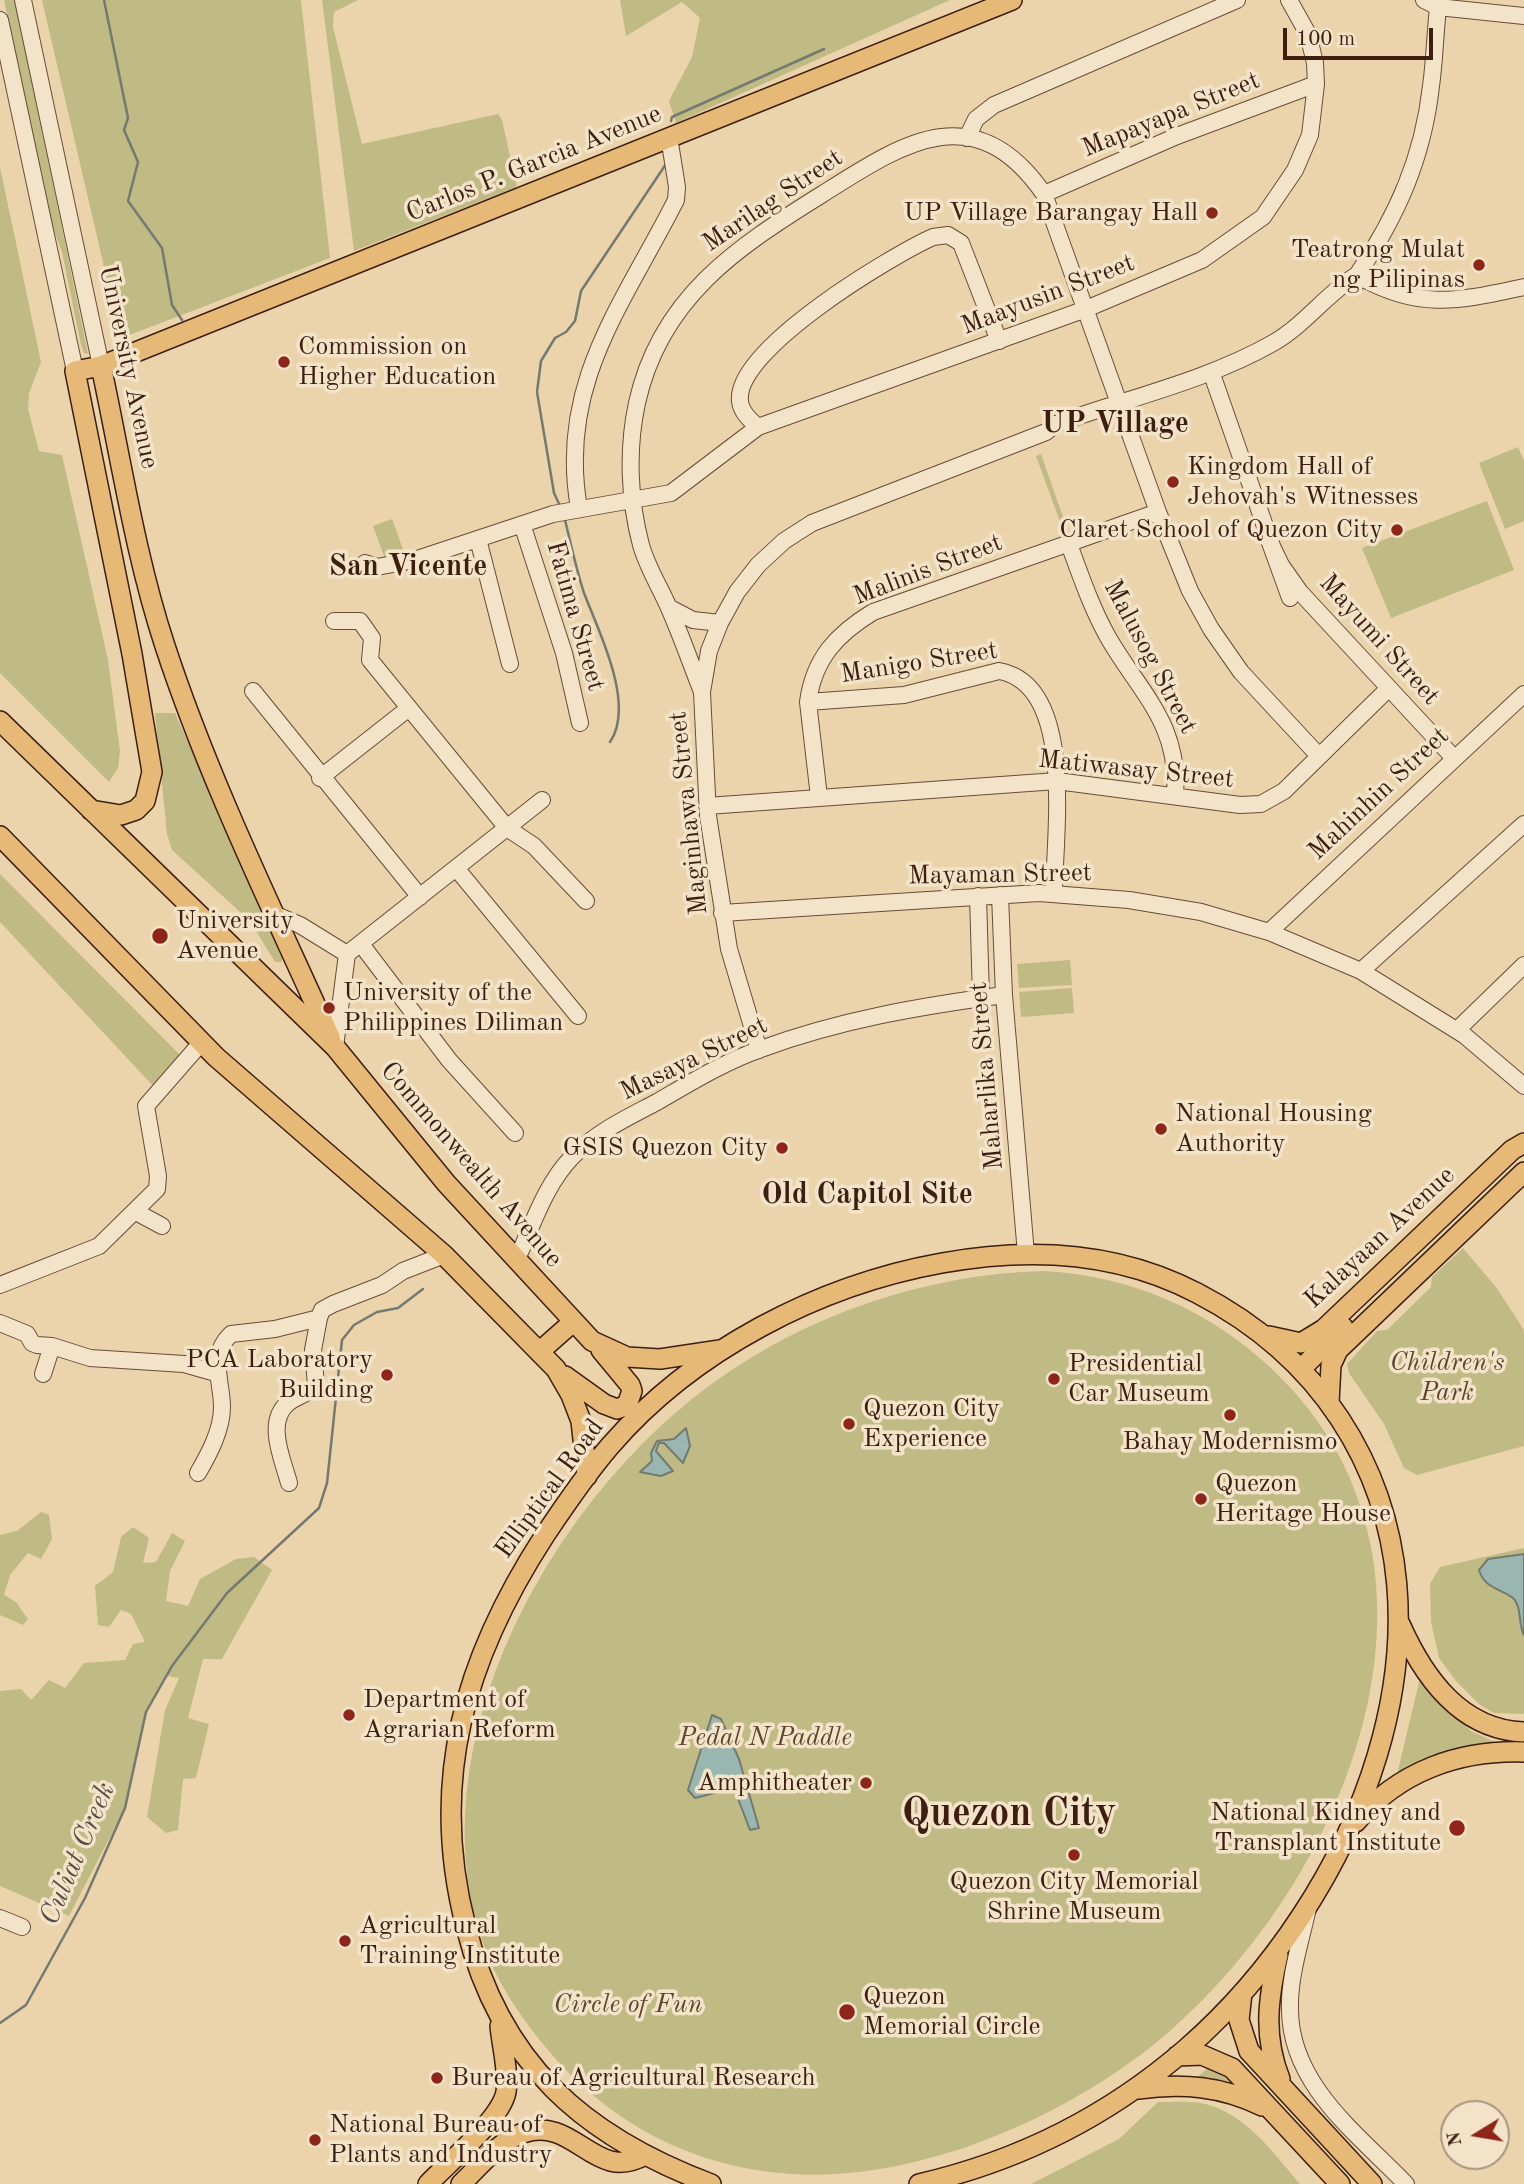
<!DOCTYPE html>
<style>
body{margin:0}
#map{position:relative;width:1524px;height:2184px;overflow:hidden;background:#ebd4ac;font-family:"Old Standard TT",serif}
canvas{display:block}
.north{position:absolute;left:1440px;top:2100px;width:70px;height:70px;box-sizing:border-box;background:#f2e3c9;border:2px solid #aa947f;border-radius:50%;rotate:259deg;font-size:19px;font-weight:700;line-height:28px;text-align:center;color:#3d1e11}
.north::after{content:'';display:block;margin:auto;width:24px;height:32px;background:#8f2418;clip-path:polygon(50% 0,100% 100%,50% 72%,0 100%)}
.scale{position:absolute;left:1283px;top:28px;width:150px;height:32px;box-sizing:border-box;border:4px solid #3d1e11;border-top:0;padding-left:9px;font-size:21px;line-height:24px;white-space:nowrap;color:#3d1e11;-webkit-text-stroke:5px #f2e3c9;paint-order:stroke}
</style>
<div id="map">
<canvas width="1524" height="2184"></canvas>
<div class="north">N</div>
<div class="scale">100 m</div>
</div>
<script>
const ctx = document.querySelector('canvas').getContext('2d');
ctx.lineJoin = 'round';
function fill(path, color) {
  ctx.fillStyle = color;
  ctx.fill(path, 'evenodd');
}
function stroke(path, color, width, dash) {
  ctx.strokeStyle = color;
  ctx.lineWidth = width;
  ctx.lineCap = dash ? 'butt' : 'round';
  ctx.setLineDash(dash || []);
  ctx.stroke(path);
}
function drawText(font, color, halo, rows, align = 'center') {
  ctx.font = font + ' "Old Standard TT",serif';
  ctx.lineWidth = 7;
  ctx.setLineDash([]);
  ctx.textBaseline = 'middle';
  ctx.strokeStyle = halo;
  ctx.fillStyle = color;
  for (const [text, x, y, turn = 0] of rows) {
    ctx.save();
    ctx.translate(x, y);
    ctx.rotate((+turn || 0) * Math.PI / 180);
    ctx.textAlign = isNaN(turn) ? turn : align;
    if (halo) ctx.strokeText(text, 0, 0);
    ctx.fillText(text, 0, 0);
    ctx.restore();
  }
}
fill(new Path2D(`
 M4,0h11l73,354 -4,-1 -3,-8 -19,-93 -10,-26z
 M42,0h259l29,258 -203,78 -5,-2 -11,-37z
 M322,0h36l-24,12 -1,15 29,117 136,-30 4,6 15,67 -163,64z
 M620,0h330l-274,123 -7,-22 23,-44 8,-39 -18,-16 -56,34z
 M0,167l41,195 -12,31 -1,16 11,42 23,4 46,205 12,91 -2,17 -9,14 -109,-109z
 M1518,447l6,14v60l-19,8 -26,-66z
 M1041,454l29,83 -4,1 -30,-82z
 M1487,501l27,69 -123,48 -29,-70z
 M392,519l15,41 -19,7 -15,-41z
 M155,713h20l109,244 -3,5h-6l-25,-41 -78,-71 -5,-16z
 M0,874l181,182 -26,32 -155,-166z
 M1070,960l2,25 -53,3 -2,-24z
 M1072,988l2,25 -53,4 -2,-25z
 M1463,1248l33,39 28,43v116l-107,29 -13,-7 -20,-44 -35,-51 -2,-9 30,-33 10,-1 44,-43 1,-10z
 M1044,1271c88,5 166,39 229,99 203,193 78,503 -103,661 -97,84 -248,151 -378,143 -98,-6 -182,-50 -245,-125 -27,-33 -52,-69 -65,-109 -66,-200 72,-442 231,-557 95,-69 214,-109 331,-112z
 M41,1512l8,3 3,24 -11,20 -13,-6 -18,22 -6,20 12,7 12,17 -5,6 -23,-10v-80l17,-4z
 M133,1527l16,11 -6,25 13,-1 16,-29 13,8 -15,30 -4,30 22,5 12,-27 36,-20 18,-2 18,13 -50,89h-19l-15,59 21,6 -13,54 -13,1 -5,51 -12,3 -19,-16 18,-107 14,-32 -12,-2 -21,36 -21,96 -56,108 -69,-30v-195l21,-2 10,11 18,-20 16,8 19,-25 41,-3 8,-16 12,-2 -14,-28 -10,-4 -12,17 -11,-2 -3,-39 18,-14 8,-35z
 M1524,1548v166l-30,-1 -14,-8 -24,-24 -17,-23 -8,-36 -1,-38 10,-17z
 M1420,1678l51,53 24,11 -38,8 -61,29z
 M1213,2064l19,19 -36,-5z
 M1158,2102c17,0 38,-2 54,4 37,12 64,50 88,78h-269l88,-45z`), '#c0ba84');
const water = new Path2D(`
 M686,1428l4,18 -7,17 -19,-20h-5l-3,8 17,20 -12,5 -21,-4 12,-11 -1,-8 6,-12 17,-2z
 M1524,1554v81c-6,-10 -2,-29 -11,-37 -13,-10 -28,-9 -34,-28l9,-11z
 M712,1715l9,4 18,40 20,69 -9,2 -16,-42 -39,10 -7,-8z`);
fill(water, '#99b7b0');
stroke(water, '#747a70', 2);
stroke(new Path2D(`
 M104,0l24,118 -4,12 14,32 -10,39 34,47 10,57 10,15
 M671,121l1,-4 152,-68
 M560,506l-6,-13 -17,-101 4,-31 14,-23 11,-6 9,-11 6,-30 85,-127
 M565,520c6,24 11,49 19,73 14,37 52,111 26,149
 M0,2023l26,-18 59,-107 40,-90 21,-96 26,-46 55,-73 92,-85 8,-25 15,-143 12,-15 23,-13 21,-4 25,-19`), '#747a70', 2.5);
const minor = new Path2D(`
 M23,0l78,366
 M1424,0l14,7 86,9
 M0,20l75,351
 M967,138l9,-19 18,-14 243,-105
 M1044,194l133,-58 139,-52
 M1357,275c61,36 102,26 167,12
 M1355,285l2,-10c40,-59 66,-117 74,-189 4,-28 4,-57 8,-86
 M1214,380l59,169
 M758,427c-8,-7 -17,-15 -18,-26 -6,-51 151,-145 193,-164l15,-2 13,8 38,98
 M579,508c-22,-124 45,-205 97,-308l1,-13 -8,-50
 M522,524l42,129 16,70
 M478,539l32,125
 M1069,544c12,33 23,65 40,95 33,56 71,86 66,156
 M365,563l12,4 37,-7 139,-46 118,-21 87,-66 328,-118 116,-49 61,-43 32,-47 15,-35 6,-51 -1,-21 -7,-29 -19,-34
 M1290,598l-21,-58 12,25 19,27 153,165
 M670,608l23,12 27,3
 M334,621h26l12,17 -2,22 137,168 27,18 52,55
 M253,691l167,206
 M702,692c-11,-28 -21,-57 -33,-84 -9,-21 -22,-41 -28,-63 -12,-45 -14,-96 -4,-142 23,-105 99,-155 184,-208 79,-50 153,-102 223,-1l114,318 32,79 21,38 30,43 78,84
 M808,702l96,-7 95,-24c78,14 55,166 55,223
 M320,778l89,-70
 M819,797l-11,-95c6,-44 29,-68 65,-90l285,-100
 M707,806l350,-25 183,24 21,-1 23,-13 105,-103
 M456,868l122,148
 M1000,895l4,100 22,259
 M978,896l3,102
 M722,913l317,-20 90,7 72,12 68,20 92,39 103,64 60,51
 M274,914l26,11 47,29
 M1269,932l255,-238
 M361,944l88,116 66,73
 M1361,971l163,-147
 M1457,1030l67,-65
 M335,1047l12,-93 195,-154
 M759,1050l-30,-101 -21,-133 -6,-124 7,-41 11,-28 17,-31 21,-27 26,-24 28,-18 234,-91 10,-8c72,-26 150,-43 217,-81 33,-19 55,-51 84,-68
 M136,1212l26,14
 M517,1259c16,-35 28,-74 55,-102 24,-25 55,-39 85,-55 33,-19 67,-40 104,-53 78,-29 160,-43 243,-54
 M0,1285l99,-39 58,-57 1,-13 -12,-70 55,-63
 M0,1323l27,11 5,9 5,2 15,1 38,12 94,6 32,9
 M43,1374l9,-28
 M198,1473c11,-19 24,-43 24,-66 0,-26 -14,-51 9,-73l44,-5 44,-11 3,-8 11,-6 49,-19 21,-14 41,-16
 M289,1483c-6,-23 -24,-61 -1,-80 10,-8 20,-8 28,-18l-3,-35 6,-32
 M1308,1908c-7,33 -19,68 -18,101 0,76 68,125 116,175
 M0,1918l22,9`);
const major = new Path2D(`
 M101,366c20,93 34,189 64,280 44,134 107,262 165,391
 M0,721l335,326 111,136 146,158 35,16 33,2 60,-9
 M91,810l30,5 15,-5 9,-9 7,-29 -20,-118 -57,-283 26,-5 911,-366
 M0,836l216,221 228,198 112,114 15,26 10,26 6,55
 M1269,1336l32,7 23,-14 188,-179 12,-7
 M539,1352l34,-30
 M1301,1369l42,-42
 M565,1376l39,28 13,5 10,-4 5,-14 -2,-6 -29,-35
 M1329,1403l2,-38 7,-15 186,-178
 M1400,1624c24,54 61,106 124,108
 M1356,1822c43,-51 103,-72 168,-70
 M1278,1955c-10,44 -15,81 2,124
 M1242,1993l-3,27 10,31 123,133
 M1177,2056l25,-1 30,13 108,116
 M1138,2089c44,-6 84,-3 124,17
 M428,2184c20,-21 73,-65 78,-92 3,-20 -4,-45 -6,-66
 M461,2184c18,-17 38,-43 62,-51 52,-18 71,51 122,22
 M711,2184c-128,-48 -211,-121 -245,-257 -38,-146 -1,-269 79,-392 20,-30 41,-61 65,-89 83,-96 209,-161 332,-183 88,-16 175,-12 255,30 58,30 107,71 143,126 135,206 15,482 -153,629 -77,67 -168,113 -268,136`);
stroke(minor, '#684c38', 18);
stroke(major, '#3d1e11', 22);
stroke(minor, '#f2e3c9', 16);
stroke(major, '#e6ba76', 19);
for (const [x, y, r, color] of [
 [1212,213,7,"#8f2418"],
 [1479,265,7,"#8f2418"],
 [284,362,7,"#8f2418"],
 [1173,482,7,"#8f2418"],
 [1397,530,7,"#8f2418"],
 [160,936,9,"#8f2418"],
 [329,1008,7,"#8f2418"],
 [1161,1129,7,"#8f2418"],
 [782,1148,7,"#8f2418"],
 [387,1375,7,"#8f2418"],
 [1054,1379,7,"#8f2418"],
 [1230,1415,7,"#8f2418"],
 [849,1424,7,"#8f2418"],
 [1201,1499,7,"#8f2418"],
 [349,1715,7,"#8f2418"],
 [866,1783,7,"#8f2418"],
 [1457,1828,9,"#8f2418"],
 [1074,1855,7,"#8f2418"],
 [345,1941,7,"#8f2418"],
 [847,2012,9,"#8f2418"],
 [437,2078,7,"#8f2418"],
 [315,2140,7,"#8f2418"]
]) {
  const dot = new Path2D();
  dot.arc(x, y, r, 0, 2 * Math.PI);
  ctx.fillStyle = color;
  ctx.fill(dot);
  stroke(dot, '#f2e3c9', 2.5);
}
drawText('26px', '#3d1e11', '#f2e3c9', [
 ["Mapayapa Street",1171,115,-22],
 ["Carlos P. Garcia Avenue",534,164,-22],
 ["Marilag Street",773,201,-34],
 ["Maayusin Street",1048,295,-21],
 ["University Avenue",128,367,78],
 ["Malinis Street",928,570,-21],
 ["Fatima Street",575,616,74],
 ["Mayumi Street",1379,640,48],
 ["Malusog Street",1150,657,62],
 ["Manigo Street",919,663,-9],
 ["Matiwasay Street",1136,770,6],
 ["Mahinhin Street",1379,794,-43],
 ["Maginhawa Street",689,813,-96],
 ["Mayaman Street",1000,875,-1],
 ["Masaya Street",694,1059,-26],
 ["Maharlika Street",987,1076,-95],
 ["Commonwealth Avenue",471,1165,49],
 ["Kalayaan Avenue",1380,1238,-43],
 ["Elliptical Road",550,1489,-54]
]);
drawText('26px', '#3d1e11', '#f2e3c9', [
 ["UP Village Barangay Hall",1198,213,"right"],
 ["Teatrong Mulat",1465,250,"right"],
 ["ng Pilipinas",1465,280,"right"],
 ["Commission on",298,347],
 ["Higher Education",298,377],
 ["Kingdom Hall of",1187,467],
 ["Jehovah's Witnesses",1187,497],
 ["Claret School of Quezon City",1383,530,"right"],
 ["University",176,921],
 ["Avenue",176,951],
 ["University of the",343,993],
 ["Philippines Diliman",343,1023],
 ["National Housing",1175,1114],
 ["Authority",1175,1144],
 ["GSIS Quezon City",768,1148,"right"],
 ["PCA Laboratory",373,1360,"right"],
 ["Building",373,1390,"right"],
 ["Presidential",1068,1364],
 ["Car Museum",1068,1394],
 ["Quezon City",863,1409],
 ["Experience",863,1439],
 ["Bahay Modernismo",1230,1442,"center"],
 ["Quezon",1215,1484],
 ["Heritage House",1215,1514],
 ["Department of",363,1700],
 ["Agrarian Reform",363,1730],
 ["Amphitheater",852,1783,"right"],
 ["National Kidney and",1441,1813,"right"],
 ["Transplant Institute",1441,1843,"right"],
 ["Quezon City Memorial",1074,1882,"center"],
 ["Shrine Museum",1074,1912,"center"],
 ["Agricultural",359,1926],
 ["Training Institute",359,1956],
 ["Quezon",863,1997],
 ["Memorial Circle",863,2027],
 ["Bureau of Agricultural Research",451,2078],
 ["National Bureau of",329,2125],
 ["Plants and Industry",329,2155]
], 'left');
drawText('italic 26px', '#5e452e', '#f2e3c9', [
 ["Children's",1447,1363],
 ["Park",1447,1393],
 ["Pedal N Paddle",765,1738],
 ["Circle of Fun",628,2005]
]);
drawText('italic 28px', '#594c41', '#f2e3c9', [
 ["Culiat Creek",78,1854,-67]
]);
drawText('bold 30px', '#3d1e11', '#f2e3c9', [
 ["UP Village",1115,424],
 ["San Vicente",408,567],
 ["Old Capitol Site",867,1195]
]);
drawText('bold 40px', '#3d1e11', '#f2e3c9', [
 ["Quezon City",1009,1815]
]);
</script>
